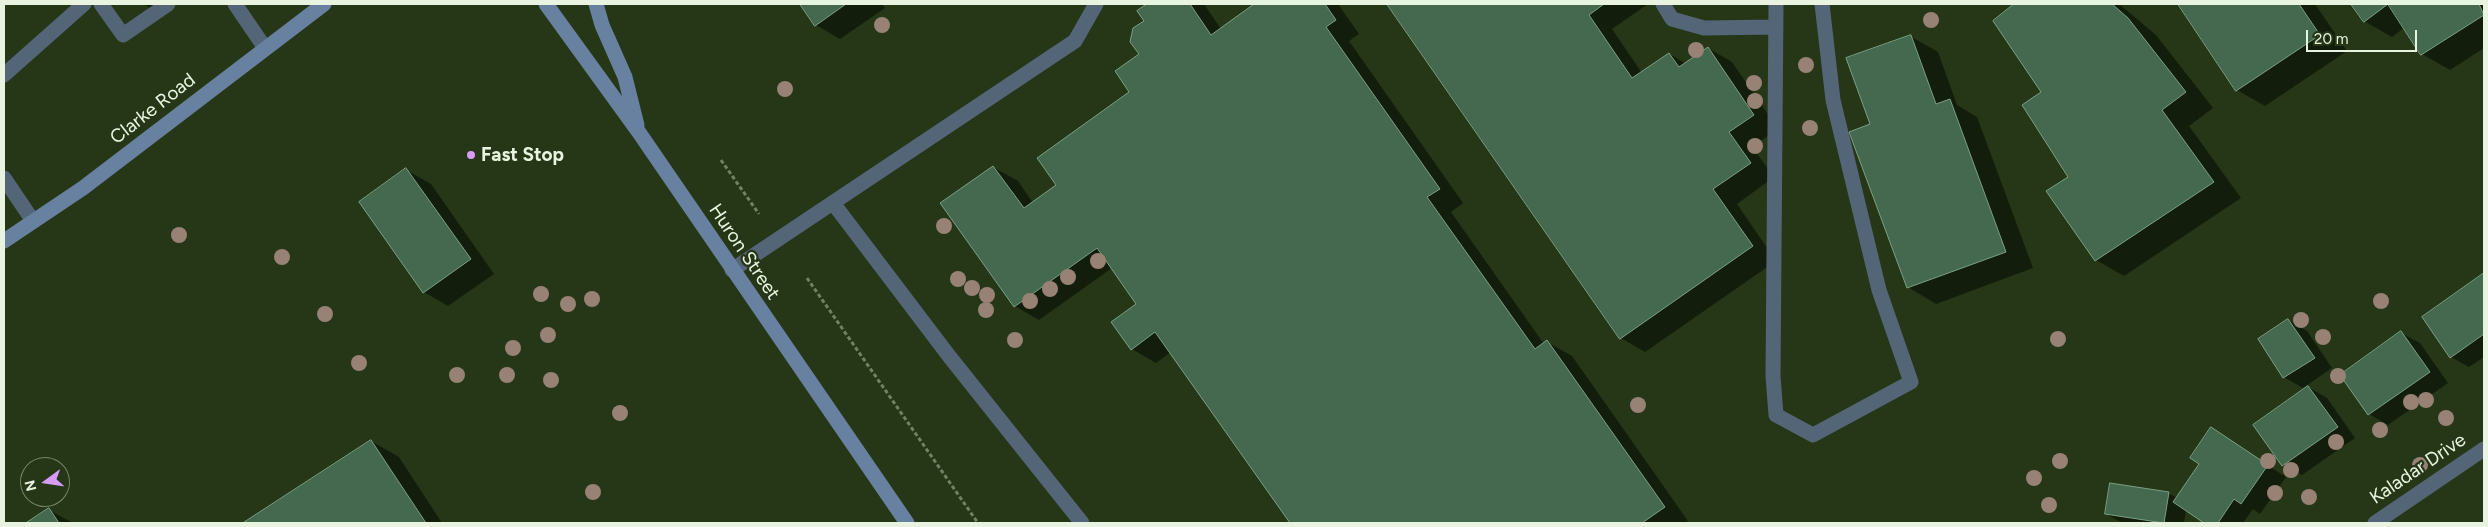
<!DOCTYPE html>
<style>
body{margin:0}
#map{position:relative;width:2488px;height:527px;overflow:hidden;background:#253716;font-family:Figtree,sans-serif}
canvas{display:block}
.frame{position:absolute;inset:0;border:5px solid #e8f4e0;pointer-events:none}
.north{position:absolute;left:20px;top:457px;width:50px;height:50px;box-sizing:border-box;background:#253716;border:1px solid #738367;border-radius:50%;rotate:256deg;font-size:14px;font-weight:700;line-height:20px;text-align:center;color:#e8f4e0}
.north::after{content:'';display:block;margin:auto;width:18px;height:22px;background:#d79bf9;clip-path:polygon(50% 0,100% 100%,50% 72%,0 100%)}
.scale{position:absolute;left:2306px;top:30px;width:111px;height:22px;box-sizing:border-box;border:2px solid #e8f4e0;border-top:0;padding-left:6px;font-size:15px;line-height:18px;white-space:nowrap;color:#e8f4e0;-webkit-text-stroke:4px #253716;paint-order:stroke}
</style>
<div id="map">
<canvas width="2488" height="527"></canvas>
<div class="frame"></div>
<div class="north">N</div>
<div class="scale">20 m</div>
</div>
<script>
const ctx = document.querySelector('canvas').getContext('2d');
ctx.lineJoin = 'round';
function fill(path, color) {
  ctx.fillStyle = color;
  ctx.fill(path, 'evenodd');
}
function stroke(path, color, width, dash) {
  ctx.strokeStyle = color;
  ctx.lineWidth = width;
  ctx.lineCap = dash ? 'butt' : 'round';
  ctx.setLineDash(dash || []);
  ctx.stroke(path);
}
function drawText(font, color, halo, rows, align = 'center') {
  ctx.font = font + ' Figtree,sans-serif';
  ctx.lineWidth = 4.5;
  ctx.setLineDash([]);
  ctx.textBaseline = 'middle';
  ctx.strokeStyle = halo;
  ctx.fillStyle = color;
  for (const [text, x, y, turn = 0] of rows) {
    ctx.save();
    ctx.translate(x, y);
    ctx.rotate((+turn || 0) * Math.PI / 180);
    ctx.textAlign = isNaN(turn) ? turn : align;
    if (halo) ctx.strokeText(text, 0, 0);
    ctx.fillText(text, 0, 0);
    ctx.restore();
  }
}
fill(new Path2D(`
 M143,4h33l-15,10z
 M801,4h81l3,4 -45,31 -24,-14z
 M1150,4h54l17,25 35,-25h82l21,30 -10,7 114,162 -12,9 93,132 3,-2 25,14 116,165 -3,2h-394l-120,-171 -15,11 -24,-14 6,-45 -26,-36 -73,52 -24,-14 -22,-139 25,14 15,22 24,-18 74,-92 15,-72 -8,-10z
 M1389,4h259l-36,25 30,44 28,-19 16,10 22,-16 24,14 46,67 -26,18 22,30 -37,27 39,57 -131,91 -24,-14z
 M2016,4h103l37,31 57,73 -24,18 52,72 -117,78 -28,-16z
 M2179,4h136l32,47 -82,55 -28,-16z
 M2353,4h131v44l-34,22 -28,-16 -17,-27 -13,10 -28,-16z
 M1910,36l28,16 19,53 20,12 56,151 -97,36 -28,-17 -37,-162z
 M406,170l25,14 63,90 -46,32 -24,-14z
 M2484,275v82l-15,10 -18,-10 -27,-40z
 M2288,320l19,11 25,37 -29,20 -19,-11z
 M2401,333l19,10 28,40 -60,42 -19,-11 -27,-39z
 M2308,387l19,11 28,40 -53,37 -19,-10z
 M2211,429l75,48 -26,37 -7,-5 -10,14h-37l-20,-13 -2,13h-61l-17,-9 62,-21 9,5 23,-35z
 M371,441l28,16 43,66h-197z
 M49,510l24,13h-44z`), '#0007');
const building = new Path2D(`
 M800,4h46l-31,22z
 M1147,4h43l21,31 43,-31h71l11,16 -10,7 114,162 -13,8 108,152 12,-9 118,167 -23,16h-352l-135,-191 -24,18 -20,-28 25,-18 -39,-56 -83,59 -74,-104 53,-37 31,42 32,-23 -19,-27 92,-66 -14,-21 24,-17 -9,-12 3,-14 11,-7 -7,-10z
 M1387,4h217l-15,11 43,63 37,-25 10,14 29,-20 46,68 -25,17 22,31 -38,26 40,57 -133,93z
 M2014,4h98l16,14 58,74 -24,18 52,72 -119,79 -49,-70 22,-14 -46,-72 19,-13 -48,-71z
 M2178,4h121l21,31 -84,56z
 M2351,4h37l-24,18z
 M2388,4h91l5,11 -63,40z
 M1911,35l25,69 14,-5 56,153 -99,36 -58,-156 21,-8 -24,-66z
 M406,168l65,91 -48,34 -64,-91z
 M2484,273v61l-34,24 -28,-41z
 M2288,319l27,39 -32,20 -25,-39z
 M2401,331l29,41 -62,43 -28,-40z
 M2308,386l30,41 -56,39 -29,-41z
 M2211,427l57,38 -27,39 -7,-5 -16,24h-14l-31,-21 26,-38 -9,-6z
 M371,440l55,83h-183z
 M2110,483l59,9 -5,31 -59,-9z
 M49,508l10,15h-33z`);
fill(building, '#44694f');
stroke(building, '#7aa084', 1);
stroke(new Path2D(`
 M721,160l38,54
 M807,278l171,245`), '#718165', 3, [4, 2.5]);
stroke(new Path2D(`
 M101,4l22,31 45,-31
 M235,4l30,44
 M1663,4l9,15 32,9 72,-1
 M1776,4l-3,372 3,39 37,20 98,-53 -32,-92 -46,-190 -11,-96
 M4,75l80,-71
 M4,178l29,43
 M833,203l116,153 133,167
 M732,270l343,-229 21,-37`), '#556578', 15);
stroke(new Path2D(`
 M2375,523l109,-74`), '#556578', 15);
stroke(new Path2D(`
 M546,4l92,127 269,392
 M596,4l6,21 23,52 12,48
 M4,241l79,-53 241,-184`), '#6881a0', 15);
ctx.fillStyle = '#988175';
for (const [x, y] of [
 [1931,20],
 [882,25],
 [1696,50],
 [1806,65],
 [1754,83],
 [785,89],
 [1755,101],
 [1810,128],
 [1755,146],
 [944,226],
 [179,235],
 [282,257],
 [1098,261],
 [1068,277],
 [958,279],
 [972,288],
 [1050,289],
 [541,294],
 [987,295],
 [592,299],
 [1030,301],
 [2381,301],
 [568,304],
 [986,310],
 [325,314],
 [2301,320],
 [548,335],
 [2323,337],
 [2058,339],
 [1015,340],
 [513,348],
 [359,363],
 [457,375],
 [507,375],
 [2338,376],
 [551,380],
 [2426,400],
 [2411,402],
 [1638,405],
 [620,413],
 [2446,418],
 [2380,430],
 [2336,442],
 [2060,461],
 [2268,461],
 [2420,465],
 [2291,470],
 [2034,478],
 [593,492],
 [2275,493],
 [2309,497],
 [2049,505]
]) {
  ctx.beginPath();
  ctx.arc(x, y, 8, 0, 2 * Math.PI);
  ctx.fill();
}
for (const [x, y, r, color] of [
 [471,155,5,"#d79bf9"]
]) {
  const dot = new Path2D();
  dot.arc(x, y, r, 0, 2 * Math.PI);
  ctx.fillStyle = color;
  ctx.fill(dot);
  stroke(dot, '#253716', 2);
}
drawText('19px', '#e8f4e0', '#253716', [
 ["Clarke Road",153,109,-38],
 ["Huron Street",744,252,56],
 ["Kaladar Drive",2418,469,-34]
]);
drawText('bold 19px', '#e8f4e0', '#253716', [
 ["Fast Stop",481,155]
], 'left');
</script>
